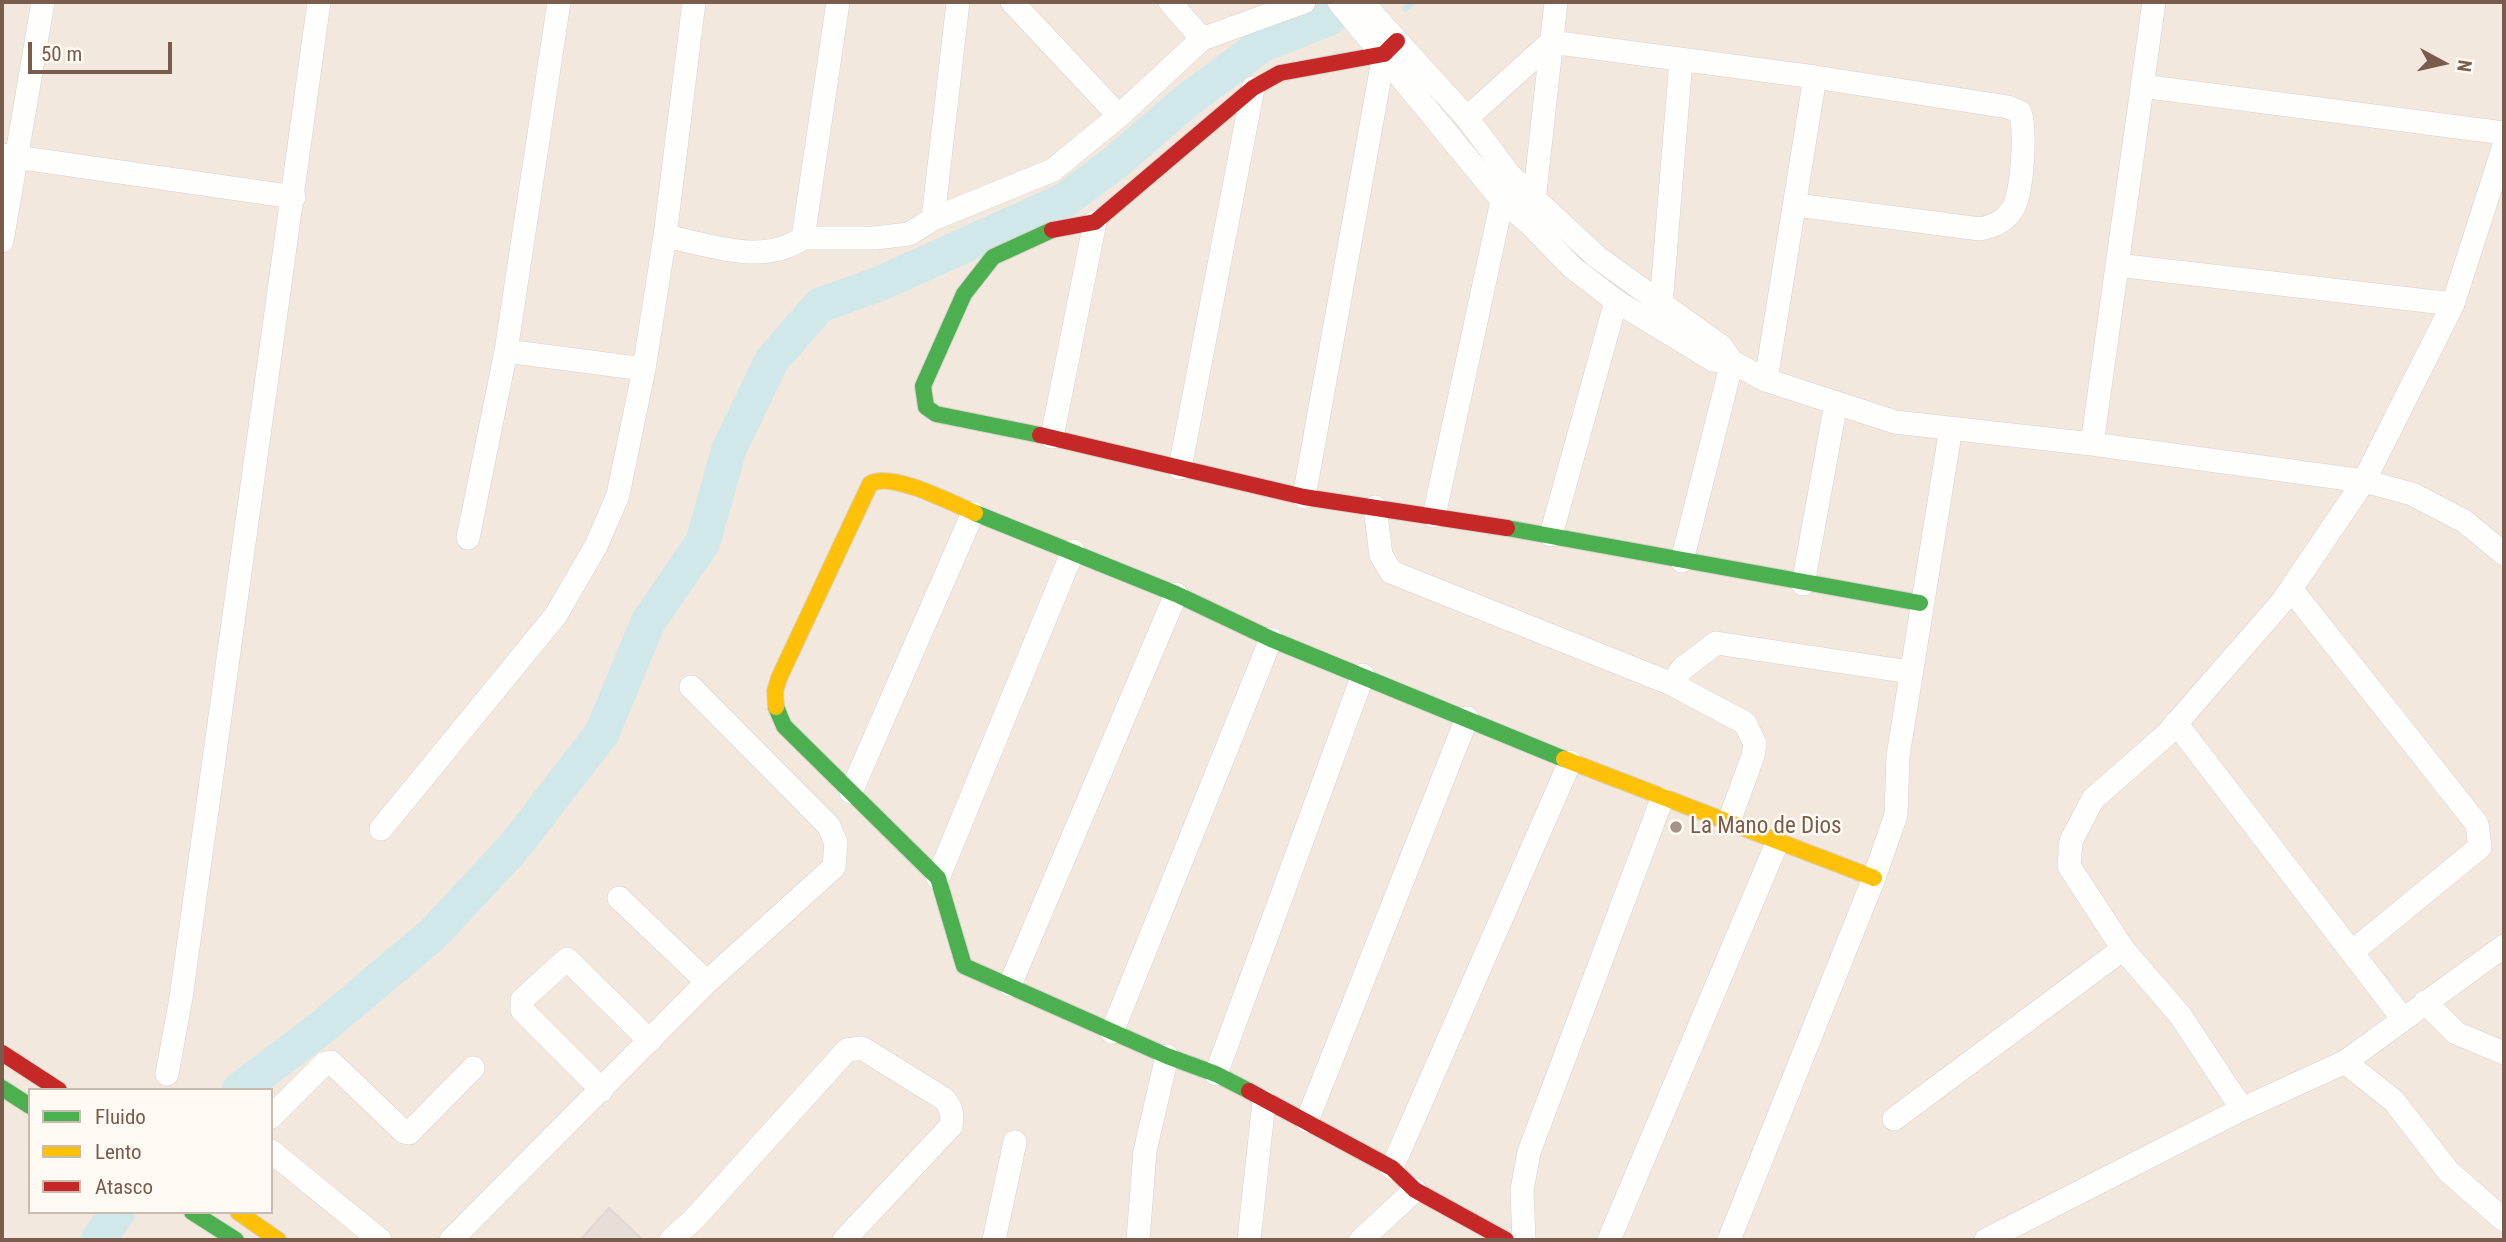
<!DOCTYPE html>
<style>
body{margin:0}
#map{position:relative;width:2506px;height:1242px;overflow:hidden;background:#f9f5f0;font-family:"Roboto Condensed",sans-serif}
canvas{display:block}
.frame{position:absolute;inset:0;border:4px solid #7a5c4d;pointer-events:none}
.legend{position:absolute;left:28px;top:1088px;width:245px;height:126px;box-sizing:border-box;background:#fffaf3;border:2px solid #cabbb1;margin:0;padding:9px 12px;list-style:none;font-size:21px;color:#7a5c4d}
.legend li{display:flex;align-items:center;gap:14px;height:35px}
.legend b{width:35px;border:2px solid #cabbb1}
.north{position:absolute;left:2408px;top:28px;width:70px;height:70px;-webkit-text-stroke:5px #fffaf3;paint-order:stroke;rotate:98deg;font-size:19px;font-weight:700;line-height:28px;text-align:center;color:#7a5c4d}
.north::after{content:'';display:block;margin:auto;width:24px;height:32px;background:#7a5c4d;clip-path:polygon(50% 0,100% 100%,50% 72%,0 100%)}
.scale{position:absolute;left:28px;top:42px;width:144px;height:32px;box-sizing:border-box;border:4px solid #7a5c4d;border-top:0;padding-left:9px;font-size:21px;line-height:24px;white-space:nowrap;color:#7a5c4d;-webkit-text-stroke:5px #fffaf3;paint-order:stroke}
</style>
<div id="map">
<canvas width="2506" height="1242"></canvas>
<div class="frame"></div>
<ul class="legend">
<li><b style="height:9px;background:#4caf50"></b>Fluido</li>
<li><b style="height:9px;background:#ffc107"></b>Lento</li>
<li><b style="height:9px;background:#c62828"></b>Atasco</li>
</ul>
<div class="north">N</div>
<div class="scale">50 m</div>
</div>
<script>
const ctx = document.querySelector('canvas').getContext('2d');
ctx.lineJoin = 'round';
function fill(path, color) {
  ctx.fillStyle = color;
  ctx.fill(path, 'evenodd');
}
function stroke(path, color, width, dash) {
  ctx.strokeStyle = color;
  ctx.lineWidth = width;
  ctx.lineCap = dash ? 'butt' : 'round';
  ctx.setLineDash(dash || []);
  ctx.stroke(path);
}
function drawText(font, color, halo, rows, align = 'center') {
  ctx.font = font + ' "Roboto Condensed",sans-serif';
  ctx.lineWidth = 5;
  ctx.setLineDash([]);
  ctx.textBaseline = 'middle';
  ctx.strokeStyle = halo;
  ctx.fillStyle = color;
  for (const [text, x, y, turn = 0] of rows) {
    ctx.save();
    ctx.translate(x, y);
    ctx.rotate((+turn || 0) * Math.PI / 180);
    ctx.textAlign = isNaN(turn) ? turn : align;
    if (halo) ctx.strokeText(text, 0, 0);
    ctx.fillText(text, 0, 0);
    ctx.restore();
  }
}
fill(new Path2D(`
 M2,2h2502v1238h-2502zM30,1090h241v122h-241z`), '#f2e8de');
stroke(new Path2D(`
 M1405,9l9,-7`), '#d0e8ea', 6);
stroke(new Path2D(`
 M239,1090l86,-65 108,-91 81,-87 88,-114 46,-111 55,-80 26,-93 43,-89 48,-55 59,-21 186,-84 51,-38 69,-60 77,-57 68,-27
 M98,1240l20,-28`), '#d0e8ea', 35);
const building = new Path2D(`
 M609,1208l34,32h-63z`);
fill(building, '#e6ded7');
stroke(building, '#e2d8d2', 2);
const street = new Path2D(`
 M1012,2l107,114
 M1170,2l32,37
 M1339,2l162,197 28,24 44,45 43,33 97,59 19,2 34,18 129,42 197,22 272,37 48,13 52,27 40,33
 M1362,2l105,116 42,56 28,27 60,56 124,89 11,16 -50,199
 M1551,42l264,35 193,30 12,5c6,18 3,83 -8,98 -8,12 -19,16 -32,19l-184,-24
 M2142,86l362,47
 M1467,118l84,-76
 M2,155l292,42
 M1533,210l23,-208
 M933,219l25,-217
 M665,236c45,9 98,30 138,2l35,-236
 M803,238h72l34,-4 24,-15 120,-49 66,-54 83,-77 102,-37
 M2,241l41,-239
 M2117,265l336,39 51,-158
 M1656,313l5,-8 20,-245
 M506,351l138,18
 M1766,380l49,-303
 M1052,437l43,-215
 M2092,444l62,-442
 M1180,468l73,-380
 M1304,497l80,-443
 M1375,507l6,48 10,17 281,112 73,39 10,21 -2,12 -25,68
 M1434,516l71,-329
 M1551,535l65,-234
 M468,538l38,-187 53,-349
 M1803,584l33,-181
 M2291,589l186,235 3,23 -128,105
 M1672,684l10,-15 34,-26 194,29
 M2176,723l227,296
 M851,792l122,-279
 M381,829l175,-214 40,-69 22,-51 26,-126 21,-133 29,-234
 M938,878l135,-327
 M619,898l88,84
 M1010,985l166,-391
 M2425,1002l31,31 48,20
 M1112,1032l159,-393
 M2345,1062l49,39 54,70 56,49
 M167,1074l14,-76 138,-996
 M1216,1074l147,-399
 M602,1090l-80,-80v-10l45,-41 83,82
 M2242,1109l-62,-94 -57,-66 -54,-83 2,-25 22,-42 73,-64 116,-133 82,-121 89,-177
 M271,1117l54,-54 6,-1 73,70 5,1 64,-65
 M1894,1119l229,-170
 M1307,1121l160,-403
 M271,1151l109,89
 M1392,1168l178,-406
 M451,1240l256,-258 127,-115 2,-24 -7,-17 -138,-139
 M671,1240l24,-22 152,-168 15,-2 82,51c8,10 9,14 7,27l-107,114
 M994,1240l21,-98
 M1138,1240l7,-89 22,-95
 M1249,1240l15,-139
 M1361,1240l54,-50
 M1524,1240l-2,-50 7,-38 133,-353
 M1609,1240l168,-397
 M1729,1240l145,-362 22,-63 2,-59 53,-328
 M1986,1240l256,-131 103,-47 159,-116`);
const fast = new Path2D(`
 M1040,435l-104,-21 -10,-7 -3,-21 41,-92 29,-37 59,-27
 M975,513l201,81 95,45 293,120
 M1507,528l413,75
 M776,707l8,19 154,152 26,88 203,90 49,18 33,17
 M2,1088l28,18
 M192,1212l44,28`);
const slow = new Path2D(`
 M776,707l-1,-16 4,-13 91,-194c21,-13 82,19 105,29
 M1564,759l310,119
 M238,1212l40,28`);
const jam = new Path2D(`
 M1052,230l43,-8 158,-134 27,-15 104,-19 13,-13
 M1040,435l264,62 203,31
 M2,1053l57,37
 M1249,1091l143,77 23,22 91,50`);
stroke(street, '#d7d1cb', 24);
stroke(fast, '#d9d2cb', 18);
stroke(slow, '#d9d2cb', 18);
stroke(jam, '#d9d2cb', 18);
stroke(street, '#fefefd', 23);
stroke(fast, '#4caf50', 16);
stroke(slow, '#ffc107', 16);
stroke(jam, '#c62828', 16);
for (const [x, y, r, color] of [
 [1676,827,7,"#a69286"]
]) {
  const dot = new Path2D();
  dot.arc(x, y, r, 0, 2 * Math.PI);
  ctx.fillStyle = color;
  ctx.fill(dot);
  stroke(dot, '#fffaf3', 2.5);
}
drawText('23px', '#7a5c4d', '#fffaf3', [
 ["La Mano de Dios",1690,827]
], 'left');
</script>
